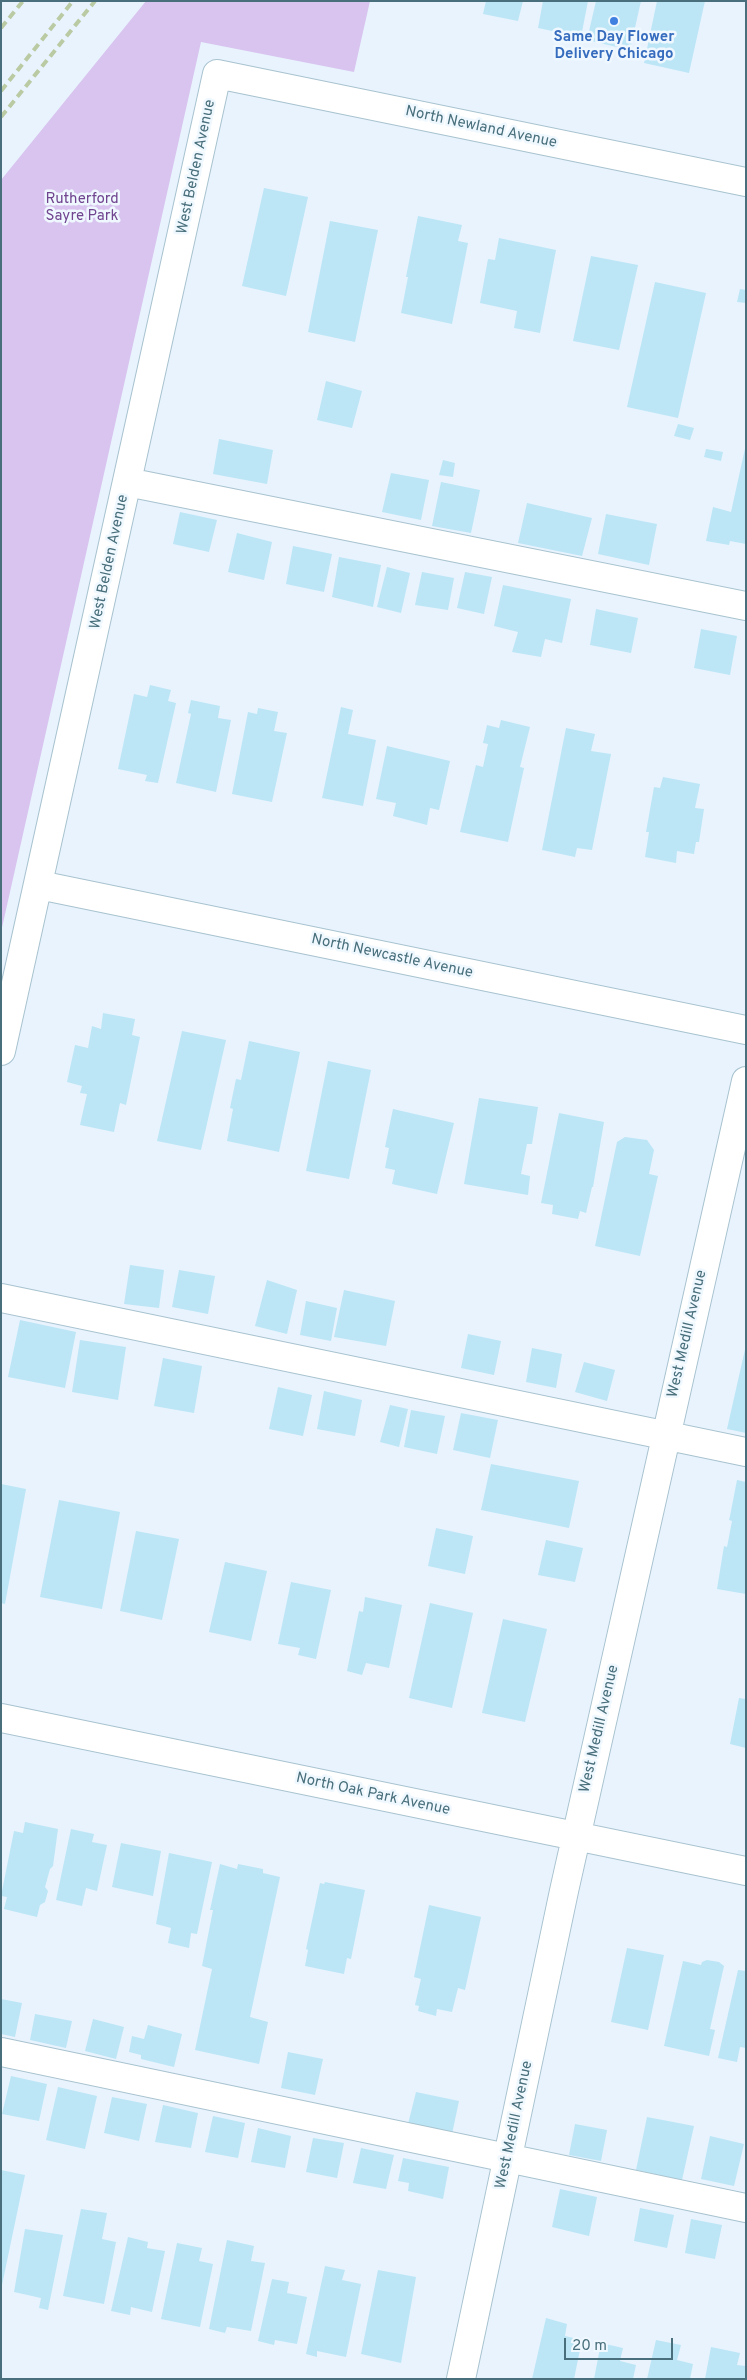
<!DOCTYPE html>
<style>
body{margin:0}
#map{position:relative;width:747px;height:2380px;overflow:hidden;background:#e8f3fe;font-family:Overpass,sans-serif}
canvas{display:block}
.frame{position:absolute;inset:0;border:2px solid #486f7b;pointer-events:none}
.scale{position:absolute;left:564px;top:2338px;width:109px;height:22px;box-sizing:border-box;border:2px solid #486f7b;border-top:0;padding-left:6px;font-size:15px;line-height:18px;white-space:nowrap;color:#486f7b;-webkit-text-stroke:4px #f0f8ff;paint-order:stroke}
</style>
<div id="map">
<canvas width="747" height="2380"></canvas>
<div class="frame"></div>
<div class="scale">20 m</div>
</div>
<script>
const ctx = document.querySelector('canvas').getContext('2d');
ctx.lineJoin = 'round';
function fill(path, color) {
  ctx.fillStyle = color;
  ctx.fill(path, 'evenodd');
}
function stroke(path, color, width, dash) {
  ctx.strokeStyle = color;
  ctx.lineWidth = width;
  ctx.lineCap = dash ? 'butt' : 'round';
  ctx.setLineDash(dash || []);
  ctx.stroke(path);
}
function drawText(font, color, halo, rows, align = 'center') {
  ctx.font = font + ' Overpass,sans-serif';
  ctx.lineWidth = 5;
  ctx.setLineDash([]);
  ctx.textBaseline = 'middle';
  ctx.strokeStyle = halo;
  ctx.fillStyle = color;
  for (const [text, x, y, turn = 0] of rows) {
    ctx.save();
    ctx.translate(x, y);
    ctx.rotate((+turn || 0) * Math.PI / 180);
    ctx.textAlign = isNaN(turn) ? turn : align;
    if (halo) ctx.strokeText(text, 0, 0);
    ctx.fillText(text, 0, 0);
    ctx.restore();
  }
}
fill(new Path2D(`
 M146,1h224l-16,71 -153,-30 -200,890v-752z`), '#d8c4ee');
fill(new Path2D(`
 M486,1h37l-5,20 -35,-7z
 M543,1h45l-7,36 -43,-9z
 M596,1h45l-11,49 -43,-10z
 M657,1h48l-16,72 -45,-10z
 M264,188l44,9 -22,99 -44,-10z
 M418,216l44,9 -4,16 10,2 -16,81 -51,-11 7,-36h-2z
 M330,221l48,9 -23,112 -47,-10z
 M499,238l57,12 -16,83 -26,-5 3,-17 -37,-8 8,-44 7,1z
 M591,256l47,9 -19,85 -46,-9z
 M655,282l51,11 -28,125 -51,-11z
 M740,289l6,1v13l-9,-1z
 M326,381l36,10 -10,37 -35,-8z
 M678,424l16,4 -4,12 -16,-4z
 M219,439l54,11 -6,34 -54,-10z
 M746,444v100l-16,-3 -1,4 -23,-4 7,-34 18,5z
 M706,449l17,3 -2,9 -17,-4z
 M443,460l12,3 -2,14 -14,-2z
 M391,473l38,7 -8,40 -39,-8z
 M441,482l39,8 -9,43 -39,-7z
 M527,503l65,15 -10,38 -64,-13z
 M180,512l37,8 -8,32 -36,-8z
 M606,514l51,10 -8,41 -51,-11z
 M237,533l35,9 -8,38 -36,-8z
 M293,546l39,8 -8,38 -38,-8z
 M339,557l42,8 -8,42 -41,-10z
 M387,567l23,6 -9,40 -24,-6z
 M422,572l32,6 -6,32 -33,-5z
 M465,572l27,5 -8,37 -27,-6z
 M503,585l68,14 -9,44 -17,-4 -4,18 -29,-5 6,-20 -24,-6z
 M596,609l42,9 -7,35 -41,-8z
 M701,629l36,7 -7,39 -36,-7z
 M150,685l21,5 -3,11 8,2 -18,80 -13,-2 2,-6 -29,-6 16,-75 13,3z
 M191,700l29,6 -2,12 13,2 -15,72 -40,-9 15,-69 -3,-1z
 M341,707l12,3 -5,24 28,6 -13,66 -41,-8z
 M258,708l20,4 -4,19 13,2 -15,69 -40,-8 16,-82 9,2z
 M501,720l29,7 -10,40 4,1 -16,74 -48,-10 16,-67 7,2 5,-23 -5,-1 4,-18 12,3z
 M566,728l29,6 -4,17 20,3 -19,96 -15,-2 -2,9 -33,-7z
 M387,746l63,15 -11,49 -9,-2 -3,17 -34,-9 3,-13 -20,-4z
 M663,777l37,7 -5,24 9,1 -5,33h-3l-2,12 -17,-3 -1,12 -31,-6 4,-25h-3l8,-45 6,1z
 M103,1013l32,6 -3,16 8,2 -14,68 -6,-2 -6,29 -34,-7 7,-31 -7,-1 2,-7 -15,-4 8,-37 13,3 4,-22 9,3z
 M182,1031l44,9 -25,110 -44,-9z
 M249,1041l51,11 -21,100 -52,-11 6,-32 -3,-1 6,-29 5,1z
 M328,1061l43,9 -22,109 -43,-8z
 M479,1098l59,9 -6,37h-5l-6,30 9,2 -2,19 -64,-11z
 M393,1109l61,14 -17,71 -45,-10 3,-14 -10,-2 4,-20 -4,-1z
 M559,1113l45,9 -11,65h-1l-6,26 -6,-2 -2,8 -26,-5 1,-9 -12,-2z
 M625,1137l22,3 7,10 -5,24 9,2 -18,80 -45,-10 22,-104z
 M130,1265l34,5 -5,38 -35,-4z
 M179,1270l36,6 -7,38 -36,-7z
 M267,1280l30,10 -10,44 -32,-8z
 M344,1290l51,11 -9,45 -52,-9z
 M306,1301l31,7 -6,33 -31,-6z
 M20,1320l56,12 -11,56 -57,-11z
 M468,1334l33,7 -7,34 -33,-7z
 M80,1340l46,7 -8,53 -46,-8z
 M746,1345v88l-19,-4z
 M532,1348l30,6 -6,34 -30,-6z
 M163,1358l39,8 -8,47 -40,-7z
 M584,1362l31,8 -8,31 -32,-9z
 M278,1387l34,8 -9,41 -34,-7z
 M324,1391l38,9 -7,36 -38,-7z
 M390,1405l18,4 -9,38 -19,-5z
 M411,1410l34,6 -8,38 -33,-7z
 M461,1413l37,7 -8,38 -37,-8z
 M491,1464l88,17 -10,47 -88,-18z
 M737,1480l9,2v112l-29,-5 7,-43 3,1 5,-26 -3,-1 1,-4z
 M1,1484l25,5 -21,115 -4,-1z
 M59,1500l61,12 -18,97 -62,-12z
 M436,1528l37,8 -8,38 -37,-8z
 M136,1531l43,8 -17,81 -42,-9z
 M546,1540l37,8 -8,34 -37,-7z
 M225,1562l42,9 -16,70 -42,-9z
 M291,1582l40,8 -15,69 -18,-4 2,-7 -22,-4z
 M365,1597l37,8 -13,63 -23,-5 -4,12 -15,-4 12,-60 4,1z
 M430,1603l43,10 -21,95 -43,-10z
 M503,1619l44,10 -22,93 -43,-9z
 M739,1698l7,1v49l-16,-4z
 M25,1822l33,7 -5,37 -3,3 -5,18 3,4 -3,11 -5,3 -3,12 -33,-8 3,-12 -6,-1 13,-65 9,2z
 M71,1829l23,5 -2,8 15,3 -10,46 -11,-3 -4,18 -26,-6z
 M121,1843l40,8 -8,45 -41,-9z
 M169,1853l43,9 -15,72 -6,-1 -2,15 -21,-5 3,-15 -15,-4z
 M220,1864l17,5 1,-5 25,5v4l17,4 -30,140 18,5 -9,42 -64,-14 17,-81 -10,-3 11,-56h-3z
 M325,1882l40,8 -14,69 -4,-1 -3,16 -39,-8 3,-16 -2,-1 14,-66 4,1z
 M429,1905l52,12 -16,73 -7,-2 -6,24 -15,-3 -1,7 -18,-5 1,-5 -4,-1 6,-26 -7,-2z
 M627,1948l37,7 -16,75 -37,-8z
 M707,1960l12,2 5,4 -14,63 5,1 -6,26 -45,-10 19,-85 18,4 1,-3z
 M738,1970l8,1v77l-6,-1 -3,15 -19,-4z
 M1,1999l21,4 -7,34 -14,-3z
 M35,2014l37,7 -6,27 -36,-8z
 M93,2019l31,8 -8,32 -31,-8z
 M148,2025l34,9 -8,33 -33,-8v-4l-12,-3 3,-16 12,3z
 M288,2052l35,7 -8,36 -34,-7z
 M11,2076l36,8 -8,37 -37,-7z
 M58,2087l39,9 -12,53 -39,-9z
 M416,2092l43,9 -7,33 -44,-10z
 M112,2097l35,7 -8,37 -35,-8z
 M163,2105l35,8 -7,35 -36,-6z
 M213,2116l32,7 -7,35 -33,-6z
 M647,2117l47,9 -12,54 -46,-10z
 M575,2124l32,6 -6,31 -32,-6z
 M258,2128l33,8 -6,32 -34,-6z
 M710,2136l34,8 -10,42 -33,-7z
 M313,2138l31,5 -7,35 -31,-6z
 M361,2148l33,7 -8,34 -33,-6z
 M403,2158l46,9 -6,32 -35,-8 1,-8 -11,-2z
 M1,2170l24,5 -23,110h-1z
 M560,2189l37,8 -8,39 -37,-9z
 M640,2208l34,7 -7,33 -33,-7z
 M81,2209l26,4 -5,26 14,3 -12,62 -41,-8z
 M691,2219l31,6 -7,34 -30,-6z
 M25,2229l38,6 -15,75 -9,-2 2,-10 -27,-6z
 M128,2237l20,5 -1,6 18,3 -13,61 -21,-5 -1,8 -19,-4z
 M227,2240l27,6 -3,15 14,2 -14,68 -24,-4 -2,6 -16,-4z
 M177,2243l25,5 -3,13 14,3 -13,63 -39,-8z
 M325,2266l20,4 -3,10 19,4 -15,73 -29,-6v6l-11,-3z
 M378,2270l38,7 -15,86 -40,-9z
 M272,2279l17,3 -2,11 20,4 -10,47 -22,-4 -1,5 -16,-4z
 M546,2318l21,6 -2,12 17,4 -8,39h-42z
 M656,2340l25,5 -4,15 16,4 -3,15h-43z
 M601,2343l22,5 -3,13 16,4 -3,14h-39z
 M711,2347l29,6 -3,12 9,1v13h-41z`), '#bce6f6');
const minor = new Path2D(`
 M127,482l619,124
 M39,885l707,145
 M1,1051l216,-977 529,108
 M1,1298l745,154
 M1,1718l745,153
 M1,2052l745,156
 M461,2379l103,-488 182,-810`);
stroke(minor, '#a8c3cf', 30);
stroke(minor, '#fff', 28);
stroke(new Path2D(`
 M1,28l22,-27
 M1,91l72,-90
 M1,117l94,-116`), '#bacaa3', 4, [8, 5]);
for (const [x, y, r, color] of [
 [614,21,5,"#3f7fe0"]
]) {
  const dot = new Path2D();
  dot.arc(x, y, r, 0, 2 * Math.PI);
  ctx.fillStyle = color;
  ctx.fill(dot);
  stroke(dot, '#f0f8ff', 2);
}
drawText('bold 15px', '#366cbe', '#f0f8ff', [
 ["Same Day Flower",614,38],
 ["Delivery Chicago",614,55]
]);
drawText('15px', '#486f7b', '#f0f8ff', [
 ["North Newland Avenue",481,128,12],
 ["West Belden Avenue",197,167,-78],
 ["West Belden Avenue",110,562,-78],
 ["North Newcastle Avenue",392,957,12],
 ["West Medill Avenue",688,1334,-77],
 ["West Medill Avenue",600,1729,-77],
 ["North Oak Park Avenue",373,1795,12],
 ["West Medill Avenue",515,2125,-78]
]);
drawText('15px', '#70448f', '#f0f8ff', [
 ["Rutherford",82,200],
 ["Sayre Park",82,217]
]);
</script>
